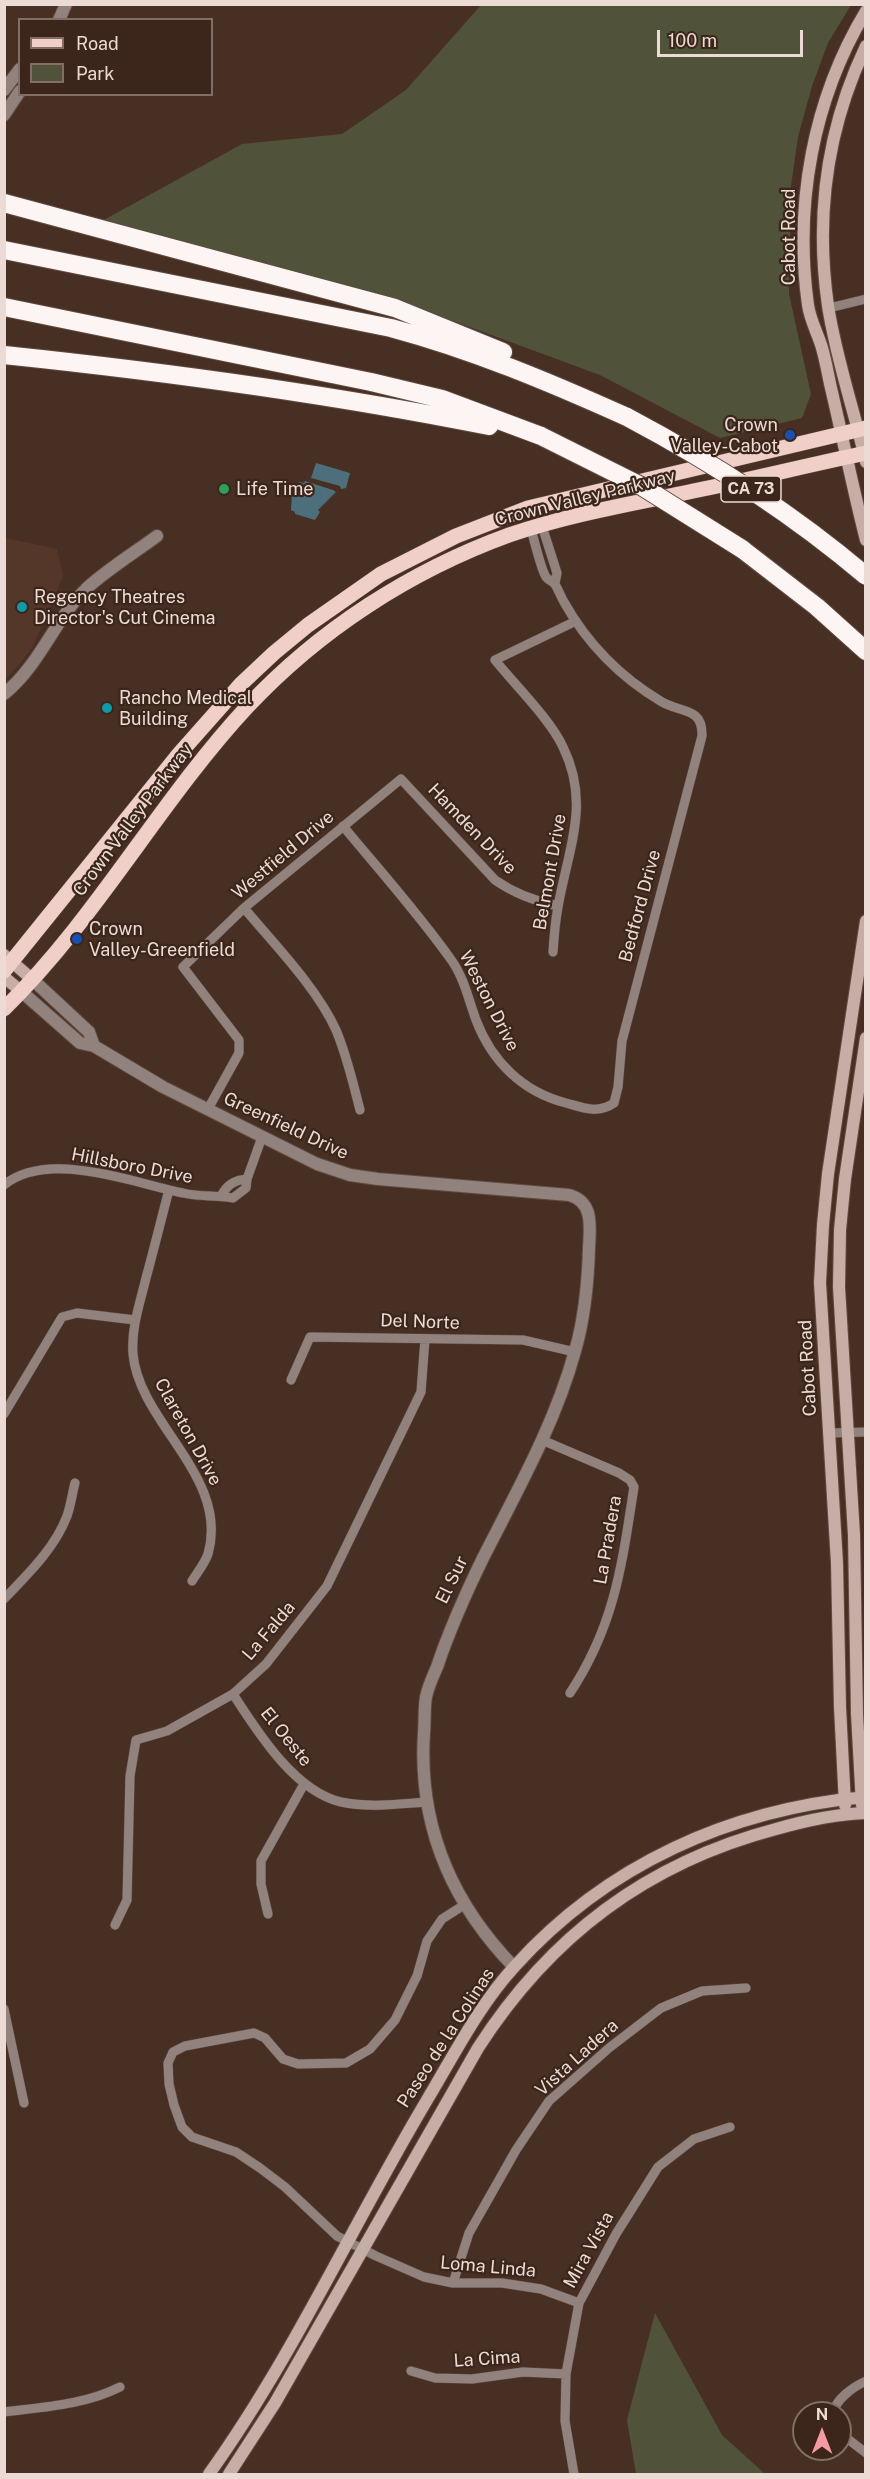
<!DOCTYPE html>
<style>
body{margin:0}
#map{position:relative;width:870px;height:2479px;overflow:hidden;background:#472f24;font-family:"Public Sans",sans-serif}
canvas{display:block}
.frame{position:absolute;inset:0;border:6px solid #ebdbd4;pointer-events:none}
.legend{position:absolute;left:18px;top:18px;width:195px;height:78px;box-sizing:border-box;background:#3c251a;border:2px solid #826e64;margin:0;padding:8px 10px;list-style:none;font-size:18px;color:#ebdbd4}
.legend li{display:flex;align-items:center;gap:12px;height:30px}
.legend b{width:30px;border:2px solid #826e64}
.north{position:absolute;left:792px;top:2401px;width:60px;height:60px;box-sizing:border-box;background:#3c251a;border:2px solid #826e64;border-radius:50%;rotate:0deg;font-size:16px;font-weight:700;line-height:24px;text-align:center;color:#ebdbd4}
.north::after{content:'';display:block;margin:auto;width:21px;height:27px;background:#f49aa2;clip-path:polygon(50% 0,100% 100%,50% 72%,0 100%)}
.scale{position:absolute;left:657px;top:30px;width:146px;height:27px;box-sizing:border-box;border:3px solid #ebdbd4;border-top:0;padding-left:8px;font-size:18px;line-height:21px;white-space:nowrap;color:#ebdbd4;-webkit-text-stroke:4px #3c251a;paint-order:stroke}
</style>
<div id="map">
<canvas width="870" height="2479"></canvas>
<div class="frame"></div>
<ul class="legend">
<li><b style="height:8px;background:#efcfc7"></b>Road</li>
<li><b style="height:16px;background:#505339"></b>Park</li>
</ul>
<div class="north">N</div>
<div class="scale">100 m</div>
</div>
<script>
const ctx = document.querySelector('canvas').getContext('2d');
ctx.lineJoin = 'round';
function fill(path, color) {
  ctx.fillStyle = color;
  ctx.fill(path, 'evenodd');
}
function stroke(path, color, width, dash) {
  ctx.strokeStyle = color;
  ctx.lineWidth = width;
  ctx.lineCap = dash ? 'butt' : 'round';
  ctx.setLineDash(dash || []);
  ctx.stroke(path);
}
function drawText(font, color, halo, rows, align = 'center') {
  ctx.font = font + ' "Public Sans",sans-serif';
  ctx.lineWidth = 4.5;
  ctx.setLineDash([]);
  ctx.textBaseline = 'middle';
  ctx.strokeStyle = halo;
  ctx.fillStyle = color;
  for (const [text, x, y, turn = 0] of rows) {
    ctx.save();
    ctx.translate(x, y);
    ctx.rotate((+turn || 0) * Math.PI / 180);
    ctx.textAlign = isNaN(turn) ? turn : align;
    if (halo) ctx.strokeText(text, 0, 0);
    ctx.fillText(text, 0, 0);
    ctx.restore();
  }
}
fill(new Path2D(`
 M5,538l52,11 6,27 -30,71 -20,25 -8,7z`), '#553729');
fill(new Path2D(`
 M481,5h370l-23,38 -16,43 -14,51 -7,49 -2,108 22,100 -9,24 -82,20 -120,-63 -182,-67 -316,-87 140,-77 100,-10 64,-44z
 M655,2313l67,122 43,39h-129l-9,-54z`), '#505339');
fill(new Path2D(`
 M316,463l34,10 -4,15 -5,1 -1,-3 -29,-8z
 M305,481l28,9 3,2 -18,18 2,2 -5,8 -20,-6v-2l-4,-2 1,-17 7,-11 5,1z`), '#4c6f7b');
const minor = new Path2D(`
 M829,308l37,-9
 M542,526l15,47 -2,10
 M343,826c37,45 76,88 109,135 12,17 17,40 24,59 16,42 47,72 90,83 18,5 32,11 48,0l4,-16 4,-46 80,-305c1,-29 -21,-23 -40,-34 -42,-25 -74,-57 -98,-100 -3,-5 -5,-11 -8,-16 -2,-5 -7,-5 -10,-9 -5,-7 -12,-38 -15,-48
 M244,908c30,36 73,80 92,122 11,26 17,53 24,80
 M553,952c1,-15 2,-30 5,-45 10,-58 33,-103 5,-160 -13,-28 -48,-62 -68,-87l81,-39
 M208,1109l31,-56v-13l-56,-73 61,-59 157,-129 94,101c20,14 39,21 63,26
 M4,1185c45,-36 129,-2 179,8 16,4 33,2 50,5l13,-10 1,-9 15,-42
 M169,1190c-8,30 -15,59 -23,88 -6,25 -15,50 -13,76 6,69 97,123 75,200 -3,9 -11,19 -16,27
 M221,1196c6,-11 13,-16 26,-17
 M291,1380l19,-43 213,3 52,12
 M4,1414l58,-97 15,-4 58,7
 M830,1433l36,-1
 M542,1440l77,33 11,7 4,7c-12,77 -19,138 -64,206
 M4,1599c24,-25 51,-51 63,-83 4,-11 5,-22 8,-33
 M233,1694c24,37 61,97 108,108 28,6 57,2 86,0
 M464,1905l-22,14 -15,22 -10,35 -22,44 -25,29 -24,14 -48,1 -15,-5 -18,-21 -11,-5 -69,13 -12,6 -5,11 1,21 5,21 8,22 10,10 44,15 24,16 25,19 52,49 39,20 48,21 29,6h49l39,6 38,14
 M268,1914l-7,-30v-23l43,-77
 M115,1925l12,-25 3,-124 6,-36 31,-9 66,-37 33,-30 61,-78 94,-194 4,-53
 M4,2009l20,94
 M453,2283l16,-50 47,-83 33,-49 60,-53 52,-40 41,-17 44,-3
 M411,2371l24,7 37,1 51,-7 43,2
 M4,2412c40,-5 80,-7 116,-25
 M833,2413c3,-14 20,-26 33,-32
 M840,2433l26,20
 M574,2474l-9,-53 1,-47 13,-71 37,-69 42,-67 36,-28 36,-12`);
const tertiary = new Path2D(`
 M59,20l7,-16
 M4,90l16,-21
 M4,115l16,-24
 M4,694c36,-29 50,-74 83,-106 21,-19 47,-35 70,-52
 M33,980l56,52 5,14
 M22,992l58,51 14,3 69,41 154,77 33,11 28,4 191,16c25,7 21,31 20,53 -1,34 -4,69 -14,103 -20,73 -58,140 -92,207 -18,37 -33,70 -46,109 -4,9 -9,20 -11,30 -2,11 -1,24 -2,36 -6,91 27,169 90,234`);
const secondary = new Path2D(`
 M866,11c-53,88 -72,193 -58,294 2,15 10,29 14,43 4,14 6,27 9,40 12,51 22,101 35,152
 M866,46c-39,82 -51,170 -38,260 8,52 26,104 38,156
 M4,955l29,25
 M4,977l18,15
 M845,1805l-5,-98 -3,-144 -17,-280 3,-58 5,-51 38,-253
 M862,1805l-5,-91 -3,-179 -15,-248 1,-57 5,-51 21,-141
 M209,2474c84,-117 144,-250 218,-374 27,-45 52,-95 88,-134 91,-101 215,-157 351,-169
 M229,2474l46,-71 203,-355c72,-112 169,-185 298,-219 28,-8 60,-15 90,-16`);
const primary = new Path2D(`
 M4,971l175,-217 62,-70 33,-31 34,-28 73,-51 75,-38 72,-28 338,-80
 M4,1009c93,-91 155,-207 243,-302 72,-77 163,-136 262,-172 64,-22 133,-33 199,-47 53,-11 105,-24 158,-35`);
const motorway = new Path2D(`
 M4,203l391,105 108,44
 M4,250l387,78c82,22 158,54 236,89
 M4,307l367,75 71,17 99,37
 M4,355c163,17 325,39 485,71
 M742,549l75,58 49,44`);
stroke(minor, '#614b40', 10);
stroke(tertiary, '#614b40', 14);
stroke(secondary, '#614b40', 14);
stroke(primary, '#614b40', 16);
stroke(motorway, '#614b40', 20);
stroke(minor, '#92827e', 9);
stroke(tertiary, '#92827e', 12);
stroke(secondary, '#c6aea7', 12);
stroke(primary, '#efcfc7', 15);
stroke(motorway, '#fdf5f3', 18);
const motorwayBridge = new Path2D(`
 M627,417c85,45 165,96 239,159
 M541,436l102,51 99,62`);
stroke(motorwayBridge, '#614b40', 20, []);
stroke(motorwayBridge, '#fdf5f3', 18);
for (const [x, y, r, color] of [
 [790,435,6,"#1a4fb4"],
 [224,489,6,"#2e9e5b"],
 [22,607,6,"#0f9aa8"],
 [107,708,6,"#0f9aa8"],
 [77,939,6,"#1a4fb4"]
]) {
  const dot = new Path2D();
  dot.arc(x, y, r, 0, 2 * Math.PI);
  ctx.fillStyle = color;
  ctx.fill(dot);
  stroke(dot, '#3c251a', 2);
}
for (const [x, y, w] of [
 [751,489,60]
]) {
  const box = new Path2D();
  box.roundRect(x - w / 2, y - 13, w, 26, 4.5);
  ctx.fillStyle = '#3c251a';
  ctx.fill(box);
  stroke(box, '#ebdbd4', 1.5);
}
drawText('bold 16px', '#ebdbd4', null, [
 ["CA 73",751,489]
]);
drawText('18px', '#ebdbd4', '#3c251a', [
 ["Cabot Road",789,237,-90],
 ["Crown Valley Parkway",585,498,-14],
 ["Crown Valley Parkway",133,820,-53],
 ["Hamden Drive",472,829,46],
 ["Westfield Drive",283,855,-40],
 ["Belmont Drive",550,872,-80],
 ["Bedford Drive",640,906,-75],
 ["Weston Drive",489,1001,63],
 ["Greenfield Drive",286,1126,25],
 ["Hillsboro Drive",132,1166,11],
 ["Del Norte",420,1322,2],
 ["Cabot Road",808,1368,-93],
 ["Clareton Drive",188,1432,61],
 ["La Pradera",608,1540,-80],
 ["El Sur",452,1580,-64],
 ["La Falda",269,1631,-50],
 ["El Oeste",286,1737,51],
 ["Paseo de la Colinas",446,2038,-57],
 ["Vista Ladera",577,2058,-42],
 ["Mira Vista",589,2250,-61],
 ["Loma Linda",488,2267,5],
 ["La Cima",487,2359,-4]
]);
drawText('18px', '#ebdbd4', '#3c251a', [
 ["Crown",778,425,"right"],
 ["Valley-Cabot",778,446,"right"],
 ["Life Time",236,489],
 ["Regency Theatres",34,597],
 ["Director's Cut Cinema",34,618],
 ["Rancho Medical",119,698],
 ["Building",119,719],
 ["Crown",89,929],
 ["Valley-Greenfield",89,950]
], 'left');
</script>
